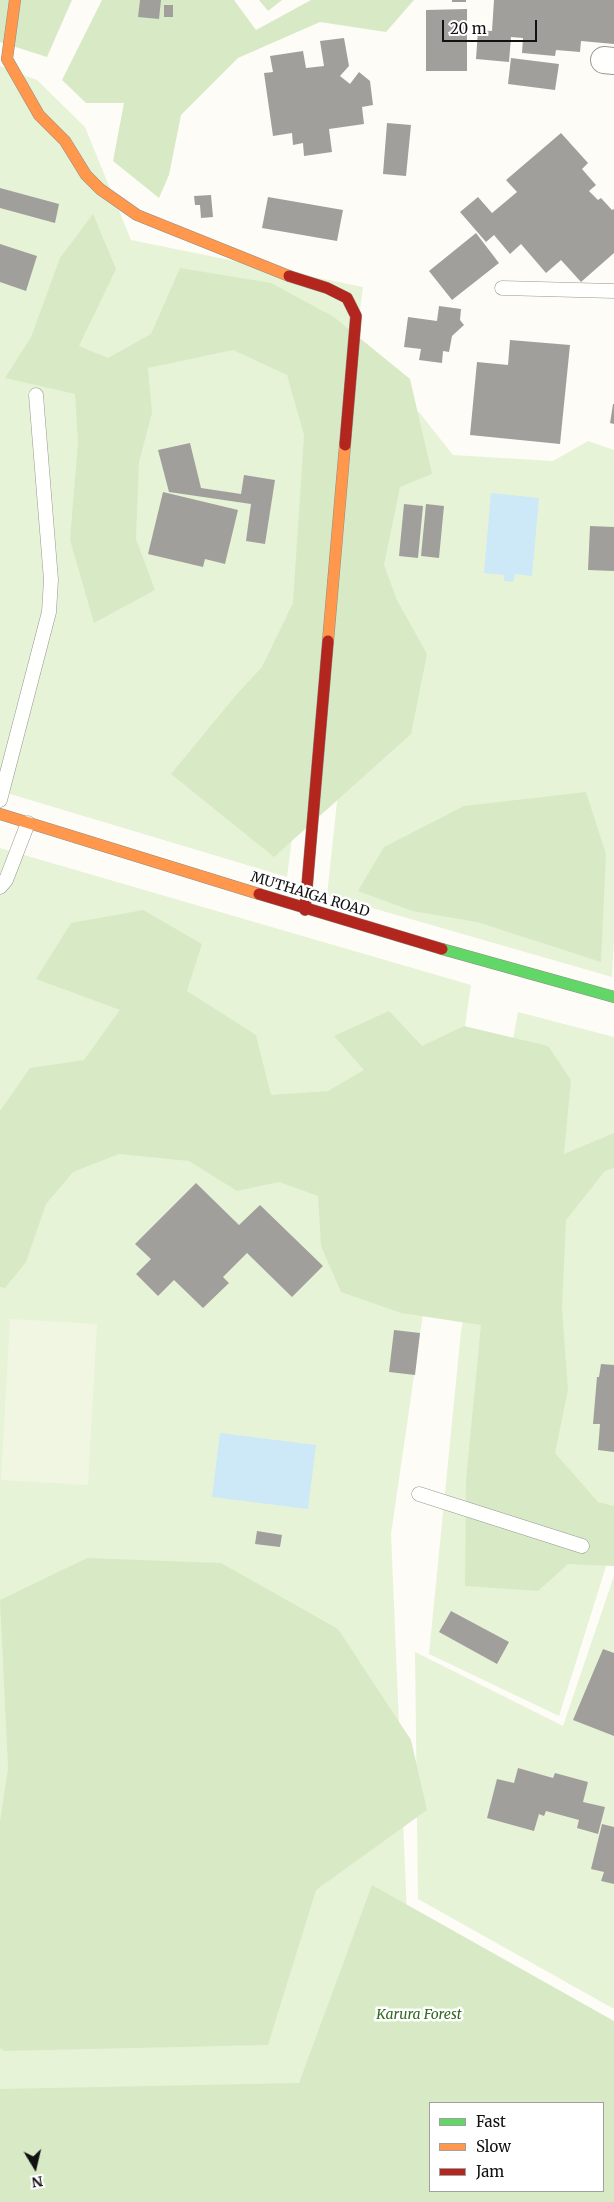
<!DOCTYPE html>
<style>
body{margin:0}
#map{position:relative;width:614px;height:2202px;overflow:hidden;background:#fdfcf7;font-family:Merriweather,serif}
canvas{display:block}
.legend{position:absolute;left:429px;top:2102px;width:175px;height:90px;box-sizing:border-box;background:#fff;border:1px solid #a0a0a0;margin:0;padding:6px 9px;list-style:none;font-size:15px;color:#111}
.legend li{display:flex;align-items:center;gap:10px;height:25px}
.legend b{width:25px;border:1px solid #a0a0a0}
.north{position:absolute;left:10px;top:2142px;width:50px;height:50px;-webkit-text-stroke:4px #fff;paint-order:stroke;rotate:171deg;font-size:14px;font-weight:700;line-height:20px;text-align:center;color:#111}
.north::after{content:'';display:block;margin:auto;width:18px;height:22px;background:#111;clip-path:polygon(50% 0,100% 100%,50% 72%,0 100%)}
.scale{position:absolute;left:442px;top:20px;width:95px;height:22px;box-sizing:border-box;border:2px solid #111;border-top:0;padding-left:6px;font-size:15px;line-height:18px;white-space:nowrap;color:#111;-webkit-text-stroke:4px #fff;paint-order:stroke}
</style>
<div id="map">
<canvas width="614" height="2202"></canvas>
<ul class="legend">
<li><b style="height:6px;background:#63d668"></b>Fast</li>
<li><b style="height:6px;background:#ff974d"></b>Slow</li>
<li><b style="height:6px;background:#b3261e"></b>Jam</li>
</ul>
<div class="north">N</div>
<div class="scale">20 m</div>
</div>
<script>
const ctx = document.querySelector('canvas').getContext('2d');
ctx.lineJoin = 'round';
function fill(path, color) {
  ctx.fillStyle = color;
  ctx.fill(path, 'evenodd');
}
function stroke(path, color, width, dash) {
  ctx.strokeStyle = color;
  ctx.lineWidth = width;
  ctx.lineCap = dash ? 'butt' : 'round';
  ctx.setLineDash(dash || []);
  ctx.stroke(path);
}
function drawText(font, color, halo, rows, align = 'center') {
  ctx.font = font + ' Merriweather,serif';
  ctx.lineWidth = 5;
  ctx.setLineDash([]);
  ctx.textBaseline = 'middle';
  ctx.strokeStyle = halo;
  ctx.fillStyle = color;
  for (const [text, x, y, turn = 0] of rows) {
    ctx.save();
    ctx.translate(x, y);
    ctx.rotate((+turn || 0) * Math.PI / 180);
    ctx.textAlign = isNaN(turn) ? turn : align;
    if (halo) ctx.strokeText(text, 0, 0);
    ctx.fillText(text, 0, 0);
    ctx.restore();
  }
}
fill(new Path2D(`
 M0,66l37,14 48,47 46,113 232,47 -76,590 -287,-86z
 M379,409l40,3 34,43 100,6 35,-20 26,9v488l-2,39 -285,-82z
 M0,848l471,137 -80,549 23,548 -414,17z
 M518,1012l96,25v504l-55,175 -130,-62 32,-323z
 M614,1576v433l-196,-110 -3,-247 148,74z`), '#e7f3d7');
fill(new Path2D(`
 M0,0h72l-25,57 -47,-15z
 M102,0h132l22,30 55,-30h103l-28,32 -66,-10 -82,36 -57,57 -12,60 -10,23 -46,-37 11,-58h-38l-24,-23z
 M259,0h23l-14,11z
 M93,214l23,55 -37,77 29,12 43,-24 29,-66 91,15 63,34 76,62 22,95 -32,13 -16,78 13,35 30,54 -16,80 -137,123 -103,-83 66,-80 25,-27 31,-64 11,-168 -17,-60 -54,-25 -85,18 4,45 -13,49 -3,77 19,51 -61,33 -24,-83 8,-98 -3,-48 -70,-16 26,-41 29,-79z
 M586,792l20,62 -5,108 -124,-40 -65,-11 -54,-20 26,-44 80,-41z
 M143,910l59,34 -15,47 69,44 15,60 57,-4 36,-21 -30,-34 55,-25 33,35 42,-20 84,20 23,34 -7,74 50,-21v35l-9,3 -39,49 -4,89 6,81 -13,63 43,49 16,4v60l-46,-2 -30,27 -73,-5 1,-106 15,-155 -80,-12 -60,-21 -20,-46 -3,-50 -39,-14 -42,9 -48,-30 -70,-7 -46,18 -27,32 -20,58 -21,26 -5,-1v-176l30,-43 54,-8 36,-50 -84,-31 35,-56z
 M87,1558l134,5 117,66 73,111 16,70 -111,80 -48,155 -264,6 -4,-3v-226l8,-54 -8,-168z
 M372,1885l242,136v181h-614v-113l299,-6zM430,2103h173v88h-173z`), '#d8eac5');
fill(new Path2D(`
 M10,1319l87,5 -9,161 -87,-5z`), '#f0f6e1');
fill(new Path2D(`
 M491,493l48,5 -7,78 -17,-2 -2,8 -9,-1v-6l-20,-2z
 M220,1433l96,12 -8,64 -96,-12z`), '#cde8f7');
fill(new Path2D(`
 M140,0h21l-2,19 -21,-2z
 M452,0h14v2h-14z
 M494,0h120v44l-33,-3 -1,11 -24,-2 -1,6 -33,-3 1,-15 -12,-1 -2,25 -33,-3 2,-29 14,1z
 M164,5h9v12h-9z
 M467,9v62h-41v-61z
 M344,38l5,28 -9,10 10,8 9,-12 11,9 3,24 -11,2 2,17 -35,5 3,23 -28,4 -1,-13 -10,2 -1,-12 -19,3 -9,-63 9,-1 -3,-16 33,-5 3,17 18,-2 -4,-25z
 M511,58l48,6 -4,26 -47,-6z
 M387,123l24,2 -5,51 -23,-2z
 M561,133l27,30 -6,6 14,16 -7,6 9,9 3,-2 11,12 2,-1v44l-33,29 -20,-22 -15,13 -25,-29 -11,10 -16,-19 -8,7 -26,-30 18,-15 14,16 25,-21 -11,-12z
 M0,188l59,16 -4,19 -55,-15z
 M211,195l2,22 -12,1 -1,-13h-5l-1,-9z
 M268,197l75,13 -6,31 -75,-13z
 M476,233l23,30 -47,37 -23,-29z
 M0,244l37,12 -11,35 -26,-9z
 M439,306l22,3 -1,11 4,5 -12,11 -3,16 -6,-1 -1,12 -23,-3 2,-11 -17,-2 4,-30 29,4z
 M510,340l60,5 -10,99 -90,-9 7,-73 31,3z
 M613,404h1v20l-4,-1z
 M190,443l11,45 40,6 3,-19 31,5 -10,64 -19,-3 5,-37 -82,-12 -11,-42z
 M163,492l75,18 -13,54 -20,-5 -2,8 -55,-13z
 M404,504l19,2 -5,52 -19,-2z
 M426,504l18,2 -5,52 -18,-2z
 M590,526l24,1v44l-26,-1z
 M196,1183l43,42 21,-20 63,61 -31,31 -45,-44 -24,24 6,6 -26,25 -29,-28 -16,16 -22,-22 15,-15 -16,-15z
 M394,1330l26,3 -5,42 -26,-3z
 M601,1364l13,1v87l-16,-2 2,-26h-7l4,-47h2z
 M257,1531l25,4 -2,12 -25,-3z
 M451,1611l58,31 -12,22 -58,-32z
 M603,1649l11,4v83l-41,-16z
 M518,1768l35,10 2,-5 33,9 -5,20 22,5 -7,27 -21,-6 2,-8 -33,-9 -2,5 -5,-2 -5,17 -47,-13 10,-39 17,4z
 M602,1824l12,3v57l-13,-3 3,-9 -13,-3z`), '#a19f9c');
const lane = new Path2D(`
 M502,288l112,3
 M0,800l49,-188 2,-32 -15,-185
 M0,887l6,-7 22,-57
 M419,1494l163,52`);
const street = new Path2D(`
 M604,60l10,1`);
const fast = new Path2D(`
 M442,949l172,48`);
const slow = new Path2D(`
 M15,0l-8,59 32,56 26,26 21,34 14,14 37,26 152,61
 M328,641l17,-196
 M0,814l259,80`);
const jam = new Path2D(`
 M289,276l38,12 20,10 9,18 -11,129
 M259,894l183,55
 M305,910l23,-269`);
stroke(lane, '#979795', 15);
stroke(street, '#979795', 28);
stroke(fast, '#8e8d8b', 12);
stroke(slow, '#8e8d8b', 12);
stroke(jam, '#8e8d8b', 12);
stroke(lane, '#fffffe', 14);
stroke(street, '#fffffe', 26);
stroke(fast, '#63d668', 11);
stroke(slow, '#ff974d', 11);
stroke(jam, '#b3261e', 11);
drawText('14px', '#111', '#fff', [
 ["MUTHAIGA ROAD",310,895,17]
]);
drawText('italic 14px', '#2f6b1f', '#fff', [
 ["Karura Forest",419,2015]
]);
</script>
